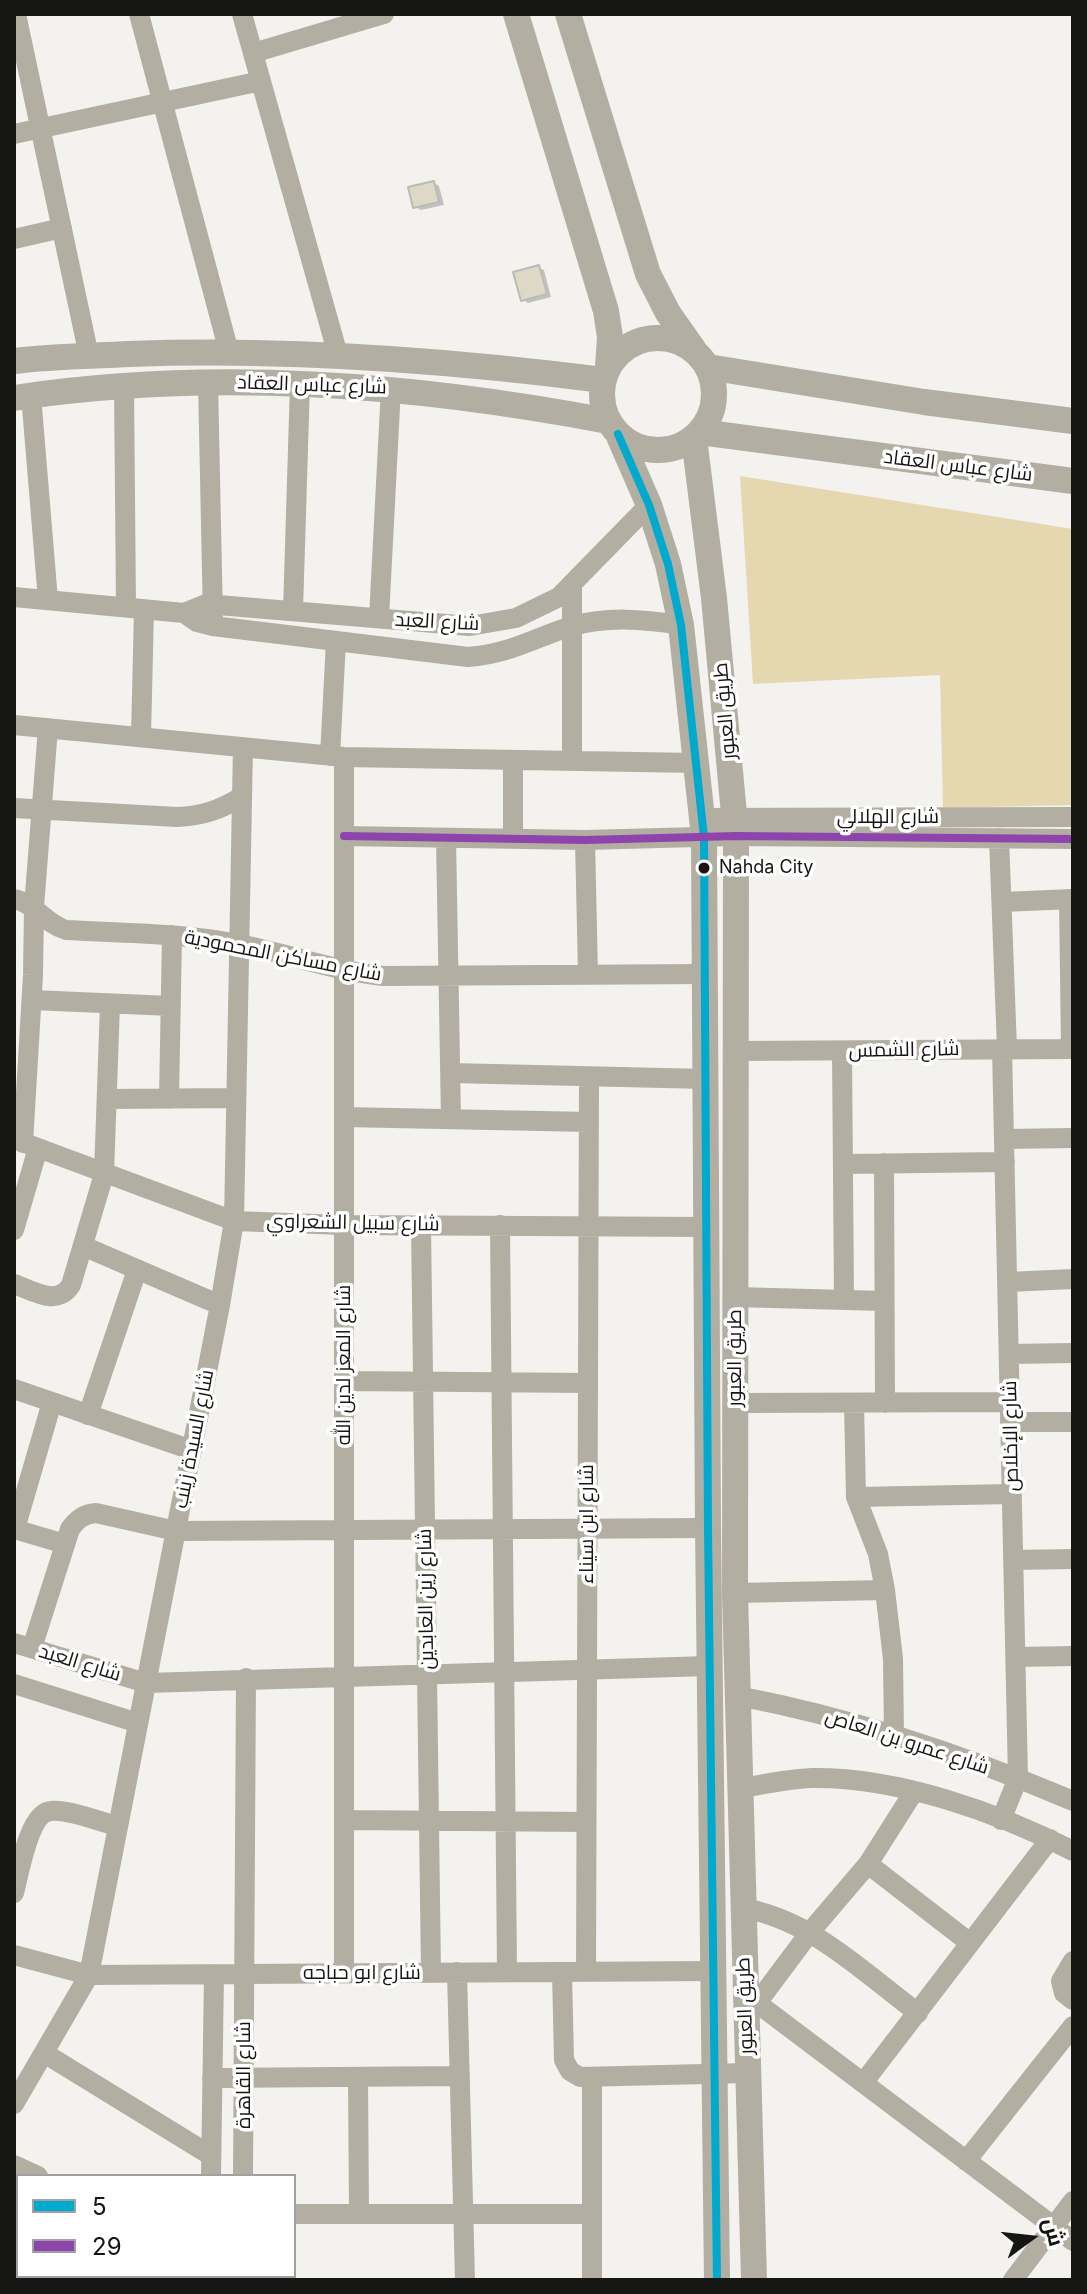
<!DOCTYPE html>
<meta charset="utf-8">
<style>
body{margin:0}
#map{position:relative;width:1087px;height:2294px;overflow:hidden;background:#f3f2ef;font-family:Inter,Cairo,sans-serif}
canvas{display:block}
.frame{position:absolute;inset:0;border:16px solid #151513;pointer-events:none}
.legend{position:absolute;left:16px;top:2174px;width:280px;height:104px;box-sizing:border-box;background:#fff;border:2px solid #a1a1a1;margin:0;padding:10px 14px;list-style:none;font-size:24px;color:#151513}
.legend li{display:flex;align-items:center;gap:16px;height:40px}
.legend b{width:40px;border:2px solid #a1a1a1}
.north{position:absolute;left:991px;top:2198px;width:80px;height:80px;-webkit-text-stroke:6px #fff;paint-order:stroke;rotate:75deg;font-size:22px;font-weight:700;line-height:32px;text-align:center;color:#151513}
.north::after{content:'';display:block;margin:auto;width:28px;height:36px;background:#151513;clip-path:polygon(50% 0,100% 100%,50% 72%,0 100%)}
</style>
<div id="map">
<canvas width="1087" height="2294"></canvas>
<div class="frame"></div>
<ul class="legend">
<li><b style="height:10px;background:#00a9ce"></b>5</li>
<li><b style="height:10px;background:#8e44ad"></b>29</li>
</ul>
<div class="north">ش</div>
</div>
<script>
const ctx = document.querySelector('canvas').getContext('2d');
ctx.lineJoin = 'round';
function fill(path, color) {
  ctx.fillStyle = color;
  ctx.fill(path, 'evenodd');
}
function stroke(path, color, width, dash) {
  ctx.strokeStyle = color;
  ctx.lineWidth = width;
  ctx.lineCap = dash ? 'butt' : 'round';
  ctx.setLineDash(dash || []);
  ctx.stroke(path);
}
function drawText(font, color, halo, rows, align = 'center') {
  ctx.font = font + ' Inter,Cairo,sans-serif';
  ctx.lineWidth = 7;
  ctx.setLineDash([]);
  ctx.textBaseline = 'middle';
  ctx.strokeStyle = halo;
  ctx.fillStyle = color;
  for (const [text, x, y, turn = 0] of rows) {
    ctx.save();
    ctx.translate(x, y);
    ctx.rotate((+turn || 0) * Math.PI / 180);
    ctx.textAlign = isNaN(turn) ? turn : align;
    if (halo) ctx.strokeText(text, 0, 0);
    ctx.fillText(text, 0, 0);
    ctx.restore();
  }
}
fill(new Path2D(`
 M740,476l333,53v276l-130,3 -3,-133 -187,9z`), '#e5d8b1');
fill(new Path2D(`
 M434,183l5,3 5,19 -23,5 -6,-3z
 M538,267l6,3 7,27 -23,6 -5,-3z`), '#0003');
const building = new Path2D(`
 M434,181l5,21 -26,6 -5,-21z
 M539,265l8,29 -26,7 -8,-29z`);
fill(building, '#ded8c6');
stroke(building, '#babab7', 2);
stroke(new Path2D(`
 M16,14l73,342
 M139,14l90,338
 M242,14l96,341
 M253,53l131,-39
 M14,134l247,-53
 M14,239l48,-11
 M208,382l5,237
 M124,386l2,221
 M31,395l17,205
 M14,597l170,16 13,9 16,4 255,31c41,-3 64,-18 101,-30 37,-11 74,-8 112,-2
 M293,611l7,-228
 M184,613l22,-9 264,22 46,-8 43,-21 90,-92
 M379,618l12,-230
 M14,725l330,32 352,6
 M141,737l3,-128
 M330,756l6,-115
 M513,760v79
 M572,761v-177
 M14,808l163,9c25,-1 43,-7 64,-20
 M702,818l371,-1
 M344,836l241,4 151,-4 337,3
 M446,838l5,281
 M999,838l8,211
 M585,840l3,135
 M14,899c21,4 31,25 52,31 57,3 115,3 172,14 49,9 96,27 145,32l322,-2
 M1069,899l2,150
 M1002,902l71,-3
 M32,1000l139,6
 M735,1051l338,-2
 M842,1051l2,249
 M451,1073l255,6
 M107,1099l129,-1
 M169,1099l3,-164
 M344,1117l245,5
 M14,1139l220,82 110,4 362,2
 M1004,1139l69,-1
 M23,1143l10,-168 1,-68 14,-179
 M884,1163l1,240
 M844,1164l161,-2
 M421,1225l10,748
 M500,1225l7,747
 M14,1230l24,-82
 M83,1246l137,59
 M1008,1282l65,-3
 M14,1284c20,7 43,23 57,1l33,-111 6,-170
 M735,1297l149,4
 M1009,1354l64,-1
 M344,1381l244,2
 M14,1389l178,61
 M735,1403l275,-1
 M854,1403l2,94 22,57 7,36 8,69 1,76
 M88,1415l49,-145
 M1010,1422h63
 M856,1497l156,-3
 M14,1529l51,15
 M15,1529l37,-127
 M1014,1560l59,-1
 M735,1593l150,-3
 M14,1643l132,40 563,-17
 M32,1648l38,-119c7,-10 14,-15 26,-16l80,18 532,-3
 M1016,1657l57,-1
 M14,1684l124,39
 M738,1696c115,22 227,59 335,105
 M738,1789c25,-5 49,-10 74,-11 86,-1 185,34 261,73
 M345,1820l241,2
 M1001,1820l17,-42 -16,-729
 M868,1864l102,79
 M14,1893c5,-19 15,-81 37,-82 17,-2 49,11 67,15
 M742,1908c69,11 122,65 176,105
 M14,1955l75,20 623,-4
 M1073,1961l-12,20 3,12 9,7
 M457,1972l8,308
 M562,1972l2,88 6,11 10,6 167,-4
 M586,1972l3,-895
 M344,1973v-1216
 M745,1994l328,247
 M757,2003l53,-71 58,-68 45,-71
 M44,2053l166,102
 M358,2077l1,137
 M212,2078l248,-2
 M592,2079v201
 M863,2083l187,-244
 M14,2104l75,-129 131,-670 14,-84 9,-474
 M966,2161l107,-135
 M14,2165l24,11
 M211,2176l3,-202
 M243,2176l3,-498
 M294,2214h298
 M214,2276l2,4
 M88,2280l3,-4
 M237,2280l1,-4
 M1013,2280l60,-79`), '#b2aea2', 20);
stroke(new Path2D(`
 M516,14l90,297 4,26 -2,30
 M568,14l80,260 20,39 26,37
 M602 394a56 56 0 1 1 112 0a56 56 0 1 1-112 0Z
 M14,361c38,-5 77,-5 115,-7 159,-6 317,6 474,26
 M708,367l216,35 149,19
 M14,398c199,-30 398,-14 594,23
 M700,432l373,49
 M618,434l31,71 19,59 13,61 23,212 4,691 9,752
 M694,438l20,160 22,238 -1,757 19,687`), '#b2aea2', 26);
stroke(new Path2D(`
 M618,434l31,71 19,59 13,61 23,212 4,691 9,752`), '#00a9ce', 8);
stroke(new Path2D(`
 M344,836l241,4 151,-4 337,3`), '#8e44ad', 8);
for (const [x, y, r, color] of [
 [704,868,7,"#151513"]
]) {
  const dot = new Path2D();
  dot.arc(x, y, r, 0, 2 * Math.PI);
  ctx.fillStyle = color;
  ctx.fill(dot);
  stroke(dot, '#fff', 3);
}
drawText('18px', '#151513', '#fff', [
 ["Nahda City",719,868]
], 'left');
drawText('20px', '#151513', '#fff', [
 ["شارع عباس العقاد",312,385,2],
 ["شارع عباس العقاد",958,466,7],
 ["شارع العبد",437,622,3],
 ["طريق العبور",725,711,-95],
 ["شارع الهلالي",888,817],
 ["شارع مساكن المحمودية",283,956,11],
 ["شارع الشمس",904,1050,-1],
 ["شارع سبيل الشعراوي",353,1223,1],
 ["طريق العبور",735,1358,-90],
 ["شارع المعز لدين الله",344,1365,-90],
 ["شارع الإخلاص",1011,1436,-91],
 ["شارع السيدة زينب",194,1439,-79],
 ["شارع ابن سيناء",587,1524,-90],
 ["شارع زين العابدين",426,1599,-91],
 ["شارع العبد",80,1663,17],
 ["شارع عمرو بن العاص",907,1742,18],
 ["شارع ابو حباجه",362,1973],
 ["طريق العبور",745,2006,-92],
 ["شارع القاهرة",244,2075,-90]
]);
</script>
